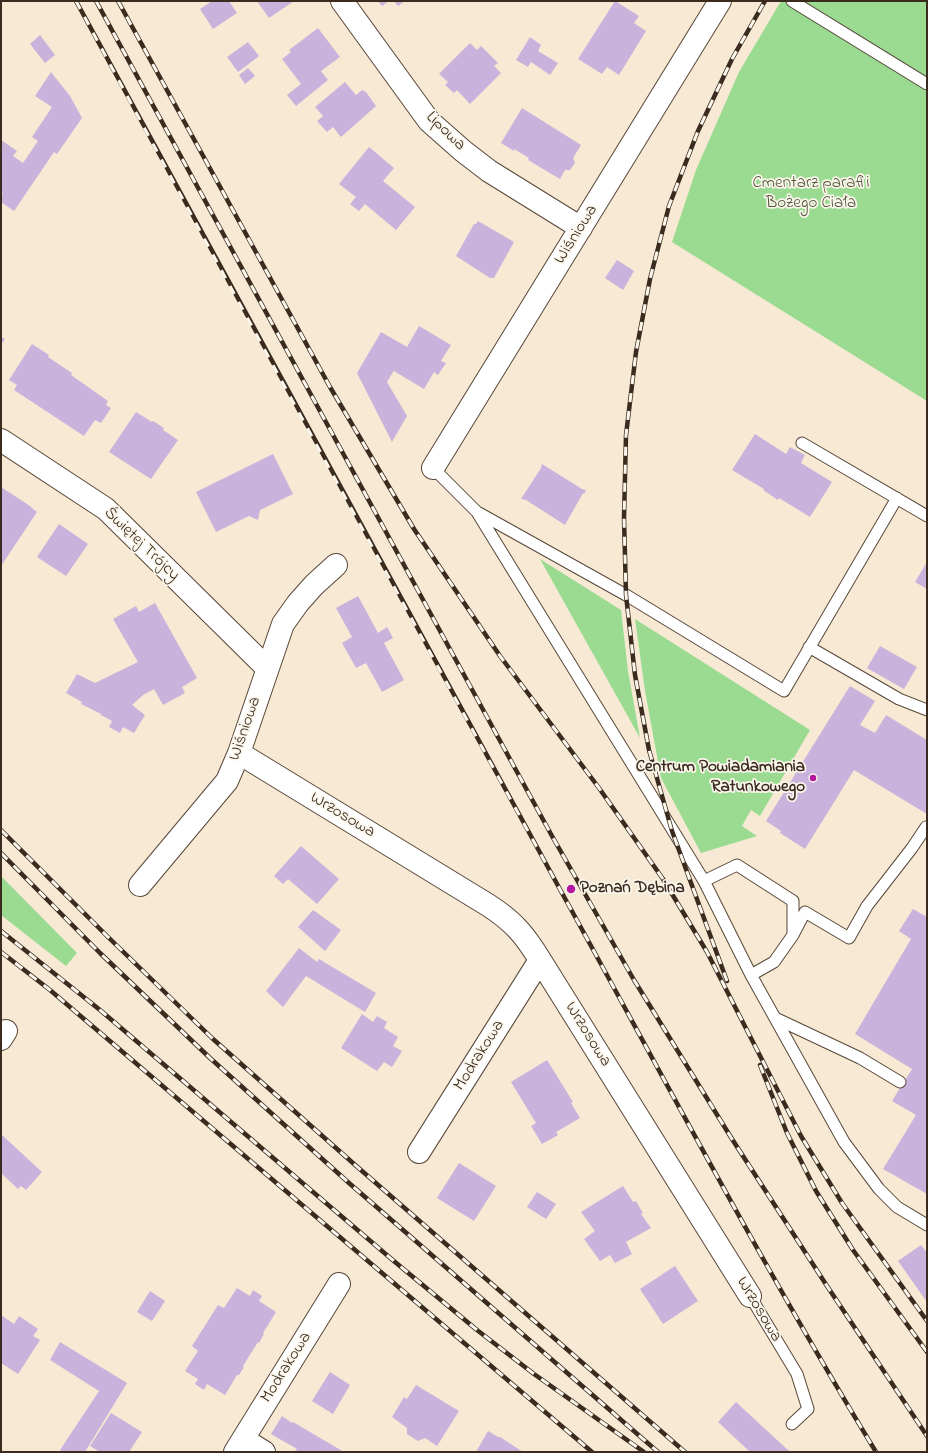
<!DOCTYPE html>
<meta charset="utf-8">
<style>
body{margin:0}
#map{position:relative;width:928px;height:1453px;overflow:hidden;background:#f7e9d4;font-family:"Indie Flower",sans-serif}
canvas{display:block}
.frame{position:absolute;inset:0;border:2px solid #3b2a1e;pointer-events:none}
</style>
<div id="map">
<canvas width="928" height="1453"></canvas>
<div class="frame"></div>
</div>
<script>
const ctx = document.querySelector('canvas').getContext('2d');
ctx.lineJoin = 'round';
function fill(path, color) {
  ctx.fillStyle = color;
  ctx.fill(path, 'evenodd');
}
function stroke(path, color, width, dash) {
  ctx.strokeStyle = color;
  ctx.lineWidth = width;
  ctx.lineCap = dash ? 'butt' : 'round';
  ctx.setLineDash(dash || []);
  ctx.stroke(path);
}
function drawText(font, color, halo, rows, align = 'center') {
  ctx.font = font + ' "Indie Flower",sans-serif';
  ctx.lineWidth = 3.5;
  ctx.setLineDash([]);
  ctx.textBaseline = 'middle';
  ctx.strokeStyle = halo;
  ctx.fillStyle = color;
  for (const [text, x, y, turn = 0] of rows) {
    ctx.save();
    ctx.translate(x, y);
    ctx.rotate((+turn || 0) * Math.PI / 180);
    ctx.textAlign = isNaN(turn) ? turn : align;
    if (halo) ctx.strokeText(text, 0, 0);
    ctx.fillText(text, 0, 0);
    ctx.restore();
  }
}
fill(new Path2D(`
 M781,1h146v400l-255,-159 24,-72 43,-98z
 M540,559l81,51 7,61 12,67z
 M635,619l175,111 -50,86 -9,-6 -9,16 15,10 -56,17 -40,-75 -16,-87z
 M1,876l76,77 -11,13 -65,-51z`), '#9adb91');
fill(new Path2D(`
 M212,1h17l8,12 -24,16 -13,-20z
 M257,1h37l-25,17z
 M378,1h11l-7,5z
 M394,1h11l-7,5z
 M615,1l24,15 -5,7 12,8 -27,44 -12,-8 -5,7 -24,-15z
 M318,28l22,29 -19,14 7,9 -32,26 -9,-11 14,-11 -19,-25 9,-7 -2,-2z
 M40,35l15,20 -10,8 -15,-19z
 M530,37l11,8 -3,6 20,12 -8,12 -19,-13 -3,5 -12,-7z
 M248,42l11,14 -21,16 -11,-15z
 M470,43l7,7 4,-4 17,17 -4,3 7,7 -31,31 -13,-14 -3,3 -9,-8 3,-3 -9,-8z
 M248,68l7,8 -10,8 -6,-9z
 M51,72l19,24 12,22 -25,36 -3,-2 -40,59 -13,-9v-6l2,-3 -2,-1v-52l16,11 -4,5 10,7 15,-22 -6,-4 20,-30 -17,-11z
 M345,82l11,13 6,-5 4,2 10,14 -35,31 -8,-10 -6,5 -10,-11 6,-5 -8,-9z
 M522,108l59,37 -8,13 2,5 -5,7h-5l-5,9 -32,-19 1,-2 -15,-9v2l-13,-8z
 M369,147l25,21 -11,13 32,26 -19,23 -31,-26 -6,7 -9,-7 6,-7 -17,-13z
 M478,221l36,21 -20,36h-4l-34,-22 18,-32h2z
 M617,260l17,11 -11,19 -18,-12z
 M419,326l32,19 -10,16 5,2 -8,12 -4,-3 -10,17 -30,-18 -1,1 -6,10 20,34 -15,26 -35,-69 24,-41 26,15z
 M1,337l4,2 -4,6z
 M32,344l17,11 -1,2 24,16 -1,2 37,26 -2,4 5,3 -10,15 -6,-3 -11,16 -70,-46 3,-5 -8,-5z
 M136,412l16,10 1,-1 11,7 -1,2 15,10 -27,39 -42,-27z
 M755,434l31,20 4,-7 15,8 -4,8 31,19 -22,35 -31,-19 -1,2 -15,-10 1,-1 -32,-19z
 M273,454l20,40 -33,16 -2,10 -9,-4 -33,16 -20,-40z
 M542,464l40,25 4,1 -2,4 -1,-1 -18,32 -39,-25 -5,-1 20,-31z
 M1,487l26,17 10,8 -36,54z
 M59,524l29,20 -22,32 -29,-19z
 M927,562v27l-12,-7z
 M358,596l20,37 9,-6 6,11 -9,5 20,37 -22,12 -16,-29 -10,5 -14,-25 10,-6 -16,-29z
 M155,603l42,75 -15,9 3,6 -22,12 -9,-16 -11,6 -11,10 13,10 -11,18 -11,-6 -3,6 -11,-6 3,-6 -11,-6v-1l-20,-10 1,-2 -16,-9 11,-19 18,9 43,-21 -25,-43 23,-13 3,6z
 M880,646l37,21 -13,22 -37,-21z
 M850,686l25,15 -15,24 15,8 11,-18 41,25v74l-73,-44 -49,79 -25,-16 1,-2 -15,-10z
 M301,846l38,33 -22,25 -29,-25 -5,5 -9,-8z
 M913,909l14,8v277l-44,-25 33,-54 -24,-14 20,-32 -57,-35 56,-95 -12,-8z
 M313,910l28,20 -16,21 -27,-24z
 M299,948l18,14 2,-3 57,34 -11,19 -59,-36 -23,31 -17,-16z
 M362,1014l11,8 4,-6 10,6 -3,6 14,9 -5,9 9,5 -10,16 -8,-5 -7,9 -36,-23z
 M547,1060l26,42 -2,1 9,15 -24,14 2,3 -16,9 -11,-18 5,-3 -25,-41z
 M2,1135l40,37 -16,18 -5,-4 -3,3 -17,-16z
 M459,1163l37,23 -22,35 -37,-23z
 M623,1186l10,16 3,-1 7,12 -2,1 10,14 -25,14 6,12 -17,9 -5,-8 -10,6 -16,-22 11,-8 -14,-19z
 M537,1192l19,12 -10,15 -19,-12z
 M921,1245l6,8v49l-29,-41z
 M675,1266l23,35 -35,23 -23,-35z
 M237,1288l13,8 3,-6 9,6 -3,5 17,11 -13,21 1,1 -5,9 -1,-1 -15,24 1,1 -5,8h-2l-12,20 -18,-11 -3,6 -9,-6 3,-5 -13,-8 13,-20 -6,-5 26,-41 6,3z
 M150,1291l15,10 -13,20 -15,-9z
 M1,1315l13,9 5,-8 19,13 -5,7 7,4 -22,34 -17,-11z
 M60,1342l67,41 -42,69h-21l-4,-2 39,-59 -49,-31z
 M330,1372l20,13 -17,29 -21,-13z
 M416,1385l43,26 -22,35 -12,-8 -7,3 -11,-7v-6l-15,-11 12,-20 3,2z
 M736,1402l54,50h-40l-32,-30z
 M111,1413l31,19 -13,20h-29l-10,-6z
 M282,1416l10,7 1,-1 51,30 -49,-1 2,-2 -26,-15z
 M488,1431l10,6h2l23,15h-47z`), '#c9b2dc');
const service = new Path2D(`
 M792,1l135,83
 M802,443l125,73
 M433,468l44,44 227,369 47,94 93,167 35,47 18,18 30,18
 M479,513l147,82 158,96 113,-193
 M809,647l90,52 28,11
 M704,881l33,-16 56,36v34l-19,27 -23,13
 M793,935l12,-23 44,26 18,-32 45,-58 14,-21
 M775,1018l85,40 40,24
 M750,1296l47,78 11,35 -16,15`);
const minor = new Path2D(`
 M342,1l87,120 34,30 26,20 92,57
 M1,440l105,69 161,159
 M433,468l287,-467
 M239,753l249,152c25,16 37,30 52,55l210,336
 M140,885l87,-104 12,-28 44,-129 15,-21 16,-18 22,-20
 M1,1039l5,-8
 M419,1152l121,-192
 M243,1439l21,13
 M235,1452l104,-168`);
stroke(service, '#574739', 13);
stroke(minor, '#574739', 24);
stroke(service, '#fff', 11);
stroke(minor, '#fff', 22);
const rail = new Path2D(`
 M76,1c160,298 323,595 486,892 103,187 203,377 314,559
 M96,1l456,835 82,144 98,159 95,147 100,150
 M118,1l212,386 84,142 86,127 99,132 64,91 44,73 94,184 41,67 85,118
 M1,830l107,107 105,102 141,125 331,288
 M1,853l99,100 110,105 139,125 309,269
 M1,931l99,79 295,252 82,68 57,44 110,78
 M1,952l49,38 542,462
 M727,981l-55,-150 -23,-81 -14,-75 -9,-80 -2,-77 2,-83 10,-83 14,-73 19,-73 29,-75 34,-72 33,-58
 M760,1065l27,68 29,58 37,59 74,102`);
stroke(rail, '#3b2a1e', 4.5);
stroke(rail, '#fbf7ec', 3, [9]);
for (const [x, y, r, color] of [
 [813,778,4,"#b5179e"],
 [571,889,5,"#b5179e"]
]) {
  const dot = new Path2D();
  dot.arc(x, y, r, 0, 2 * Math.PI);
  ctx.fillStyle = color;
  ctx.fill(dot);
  stroke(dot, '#fbf7ec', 1.5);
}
drawText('17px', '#3b2a1e', '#fbf7ec', [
 ["Lipowa",445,132,44],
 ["Wiśniowa",577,235,-58],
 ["Świętej Trójcy",141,545,44],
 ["Wiśniowa",246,729,-71],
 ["Wrzosowa",342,816,31],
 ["Wrzosowa",587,1035,58],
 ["Modrakowa",480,1056,-58],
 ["Wrzosowa",758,1310,59],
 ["Modrakowa",287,1368,-58]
]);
drawText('17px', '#53563b', '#fbf7ec', [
 ["Cmentarz parafii",811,184],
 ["Bożego Ciała",811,204]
]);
drawText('bold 17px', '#3b2a1e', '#fbf7ec', [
 ["Centrum Powiadamiania",805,768],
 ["Ratunkowego",805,788],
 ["Poznań Dębina",580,889,"left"]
], 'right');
</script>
